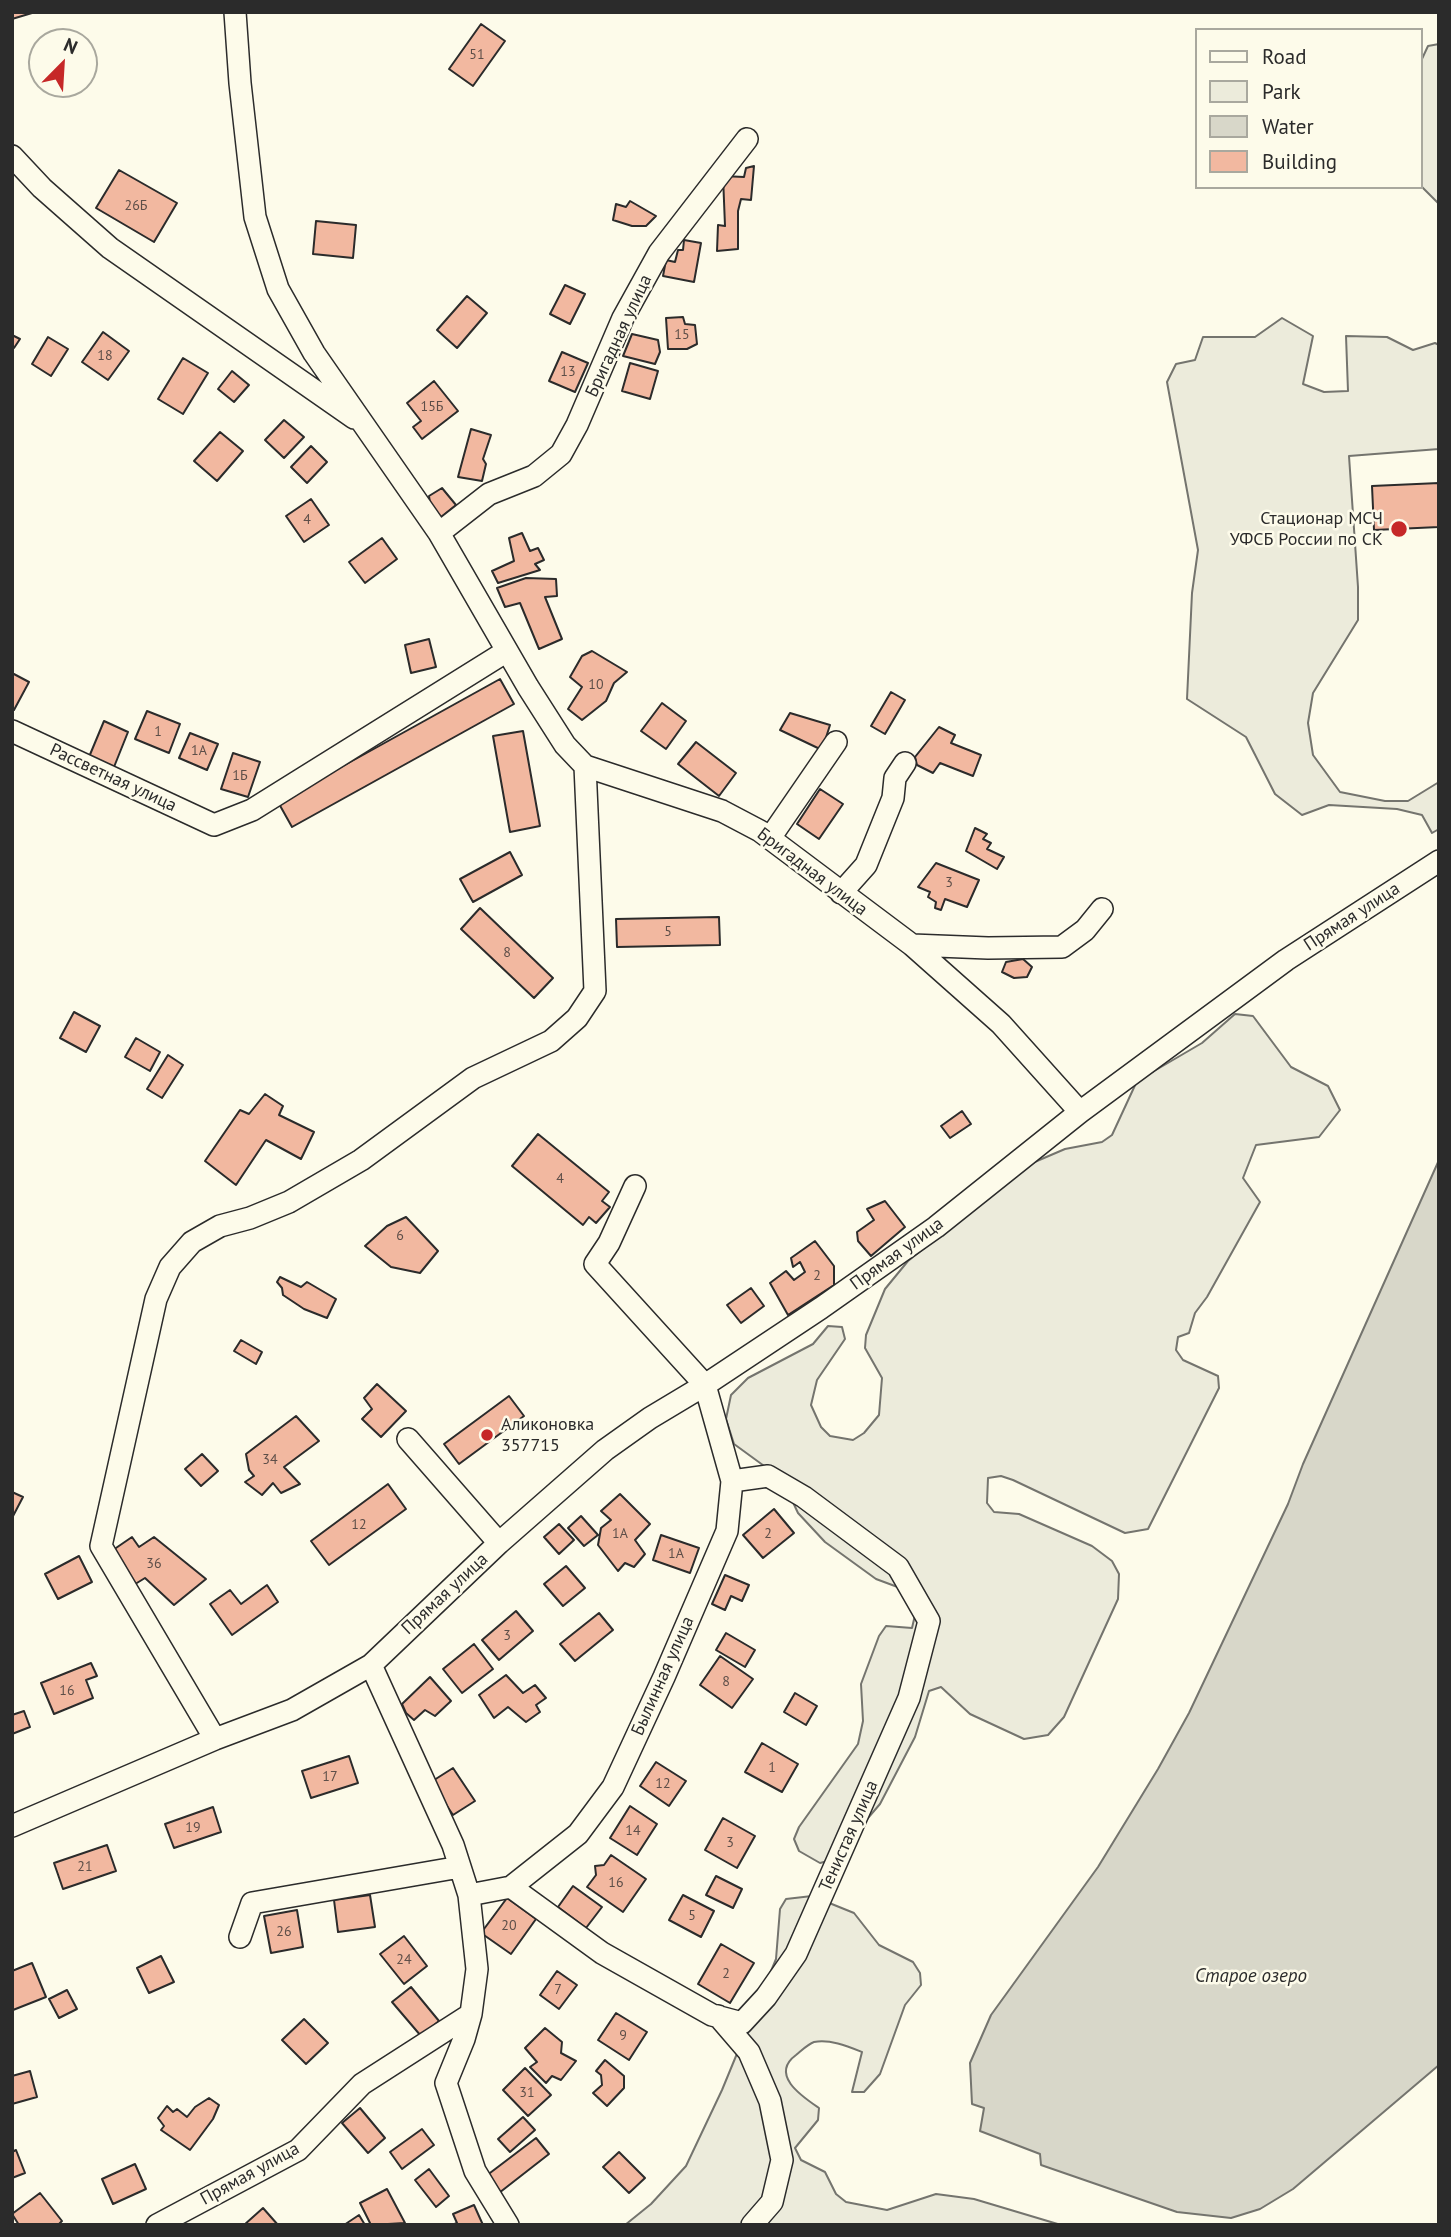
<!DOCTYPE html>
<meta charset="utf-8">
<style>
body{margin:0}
#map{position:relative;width:1451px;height:2237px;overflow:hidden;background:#fdfbea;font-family:"PT Sans",sans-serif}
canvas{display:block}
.frame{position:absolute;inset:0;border:14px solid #2b2b2b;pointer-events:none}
.legend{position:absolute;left:1195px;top:28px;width:228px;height:161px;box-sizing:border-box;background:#fdfbea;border:2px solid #a9a89e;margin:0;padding:9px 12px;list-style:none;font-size:21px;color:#2b2b2b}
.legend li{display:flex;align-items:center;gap:14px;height:35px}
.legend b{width:35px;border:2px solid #a9a89e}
.north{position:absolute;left:28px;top:28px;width:70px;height:70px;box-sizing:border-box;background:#fdfbea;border:2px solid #a9a89e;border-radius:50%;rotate:24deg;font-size:19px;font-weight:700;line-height:28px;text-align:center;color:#2b2b2b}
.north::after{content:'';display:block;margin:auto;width:24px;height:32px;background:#c62828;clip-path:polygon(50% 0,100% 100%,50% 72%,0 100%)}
</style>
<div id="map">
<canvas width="1451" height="2237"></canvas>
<div class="frame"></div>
<ul class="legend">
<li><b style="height:9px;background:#fdfbea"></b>Road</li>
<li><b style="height:19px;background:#ecebdb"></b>Park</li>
<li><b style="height:19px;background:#d8d7c9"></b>Water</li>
<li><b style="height:19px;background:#f2b8a0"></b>Building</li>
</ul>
<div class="north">N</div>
</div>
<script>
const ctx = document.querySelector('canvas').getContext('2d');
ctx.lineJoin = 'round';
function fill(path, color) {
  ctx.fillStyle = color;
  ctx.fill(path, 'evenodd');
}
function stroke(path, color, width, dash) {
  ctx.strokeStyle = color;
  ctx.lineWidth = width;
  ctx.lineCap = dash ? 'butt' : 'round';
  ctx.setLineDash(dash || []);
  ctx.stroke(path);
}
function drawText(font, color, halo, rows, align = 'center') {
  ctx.font = font + ' "PT Sans",sans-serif';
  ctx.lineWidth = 5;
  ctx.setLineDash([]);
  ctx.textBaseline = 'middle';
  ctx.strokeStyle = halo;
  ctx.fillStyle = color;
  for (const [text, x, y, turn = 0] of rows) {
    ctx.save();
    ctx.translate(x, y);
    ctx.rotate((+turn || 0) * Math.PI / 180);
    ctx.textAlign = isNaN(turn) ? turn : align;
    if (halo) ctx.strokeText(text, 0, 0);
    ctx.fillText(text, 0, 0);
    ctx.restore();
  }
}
const green = new Path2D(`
 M1439,44v160l-18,-18v-125l7,-15z
 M1282,318l31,18 -10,48 21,8 24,-1 -2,-55 41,1 26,13 22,-7 4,2v104l-90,7 9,131v33l-45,73 -5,30 5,32 27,37 45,9h23l31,-19v47l-7,4 -10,-18 -25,-6 -68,-4 -27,10 -27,-21 -29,-57 -59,-38 5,-106 6,-43 -31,-168 9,-18 19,-4 8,-23h52z
 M1235,1014l18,2 38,51 37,19 12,24 -21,27 -63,8 -13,33 17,24 -53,95 -12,16 -6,20 -11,4 -2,13 7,10 35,16 1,12 -71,141 -23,4 -112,-53 -12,-4 -13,2 -1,25 7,9 25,2 73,32 20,15 7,13 -1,25 -54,118 -16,18 -24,4 -54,-25 -29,-27 -12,4 -14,46 -35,67 -48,56 -12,3 -21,-12 -5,-12 5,-12 59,-83 5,-23 -2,-37 18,-48 7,-10 26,2 3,-13 -4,-23 -35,-13 -51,-37 -27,-29 -16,-34 -48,-35 -8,-25 5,-24 17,-17 65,-34 15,-18 14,1 3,12 -28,41 -6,25 10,22 9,9 23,4 11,-7 15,-18 3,-37 -17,-30 1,-13 19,-46 23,-28 122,-97 35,-15 37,-7 10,-7 25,-54 65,-38z
 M812,1896l42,17 25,32 34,17 7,11 1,12 -16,20 -25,69 -16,18h-12l10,-40c-15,-6 -32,-13 -48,-10 -6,2 -13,9 -18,13 -27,20 7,42 23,53l-1,12 -23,28 6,12 24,12 11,22 10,8 41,8 49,-16 38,5 87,26h-436l26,-21 35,-38 36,-76 54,-131 4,-50 6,-10z`);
fill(green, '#ecebdb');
stroke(green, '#74746e', 2);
const water = new Path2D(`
 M1439,1160v905l-146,124 -33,20 -29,9 -54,-6 -136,-47 -1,-11 -60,-23 4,-23 -12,-4 -2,-41 21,-48 107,-148 60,-98 31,-56 99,-209 15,-40z`);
fill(water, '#d8d7c9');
stroke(water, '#74746e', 2);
const building = new Path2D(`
 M12,12h20v1l-20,6z
 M481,24l24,17 -32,45 -24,-17z
 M754,166l-3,34 -10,-1 -3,12v38l-21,2 1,-26 7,1 -2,-50 21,1 2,-9z
 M119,170l58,33 -23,39 -58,-34z
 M630,201l26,15 -10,10h-14l-19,-6 3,-16 10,3z
 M316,221l40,4 -3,33 -40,-4z
 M684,240l17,3 -7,39 -31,-6 3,-16 9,2 3,-12h5z
 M565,285l20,9 -15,30 -20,-10z
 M467,296l20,17 -30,35 -20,-18z
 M683,317l2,7 10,1 2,19 -10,5h-19l-2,-31z
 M103,332l26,19 -21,29 -26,-18z
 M632,334l26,6 2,12 -5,12 -32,-8z
 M12,335l8,4 -6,9h-2z
 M48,337l20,12 -17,27 -19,-12z
 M562,352l26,11 -13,29 -26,-11z
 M183,358l25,15 -25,41 -25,-15z
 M630,363l28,8 -8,28 -28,-8z
 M232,371l17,14 -15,17 -16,-13z
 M434,381l24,30 -36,28 -9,-12 8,-6 -14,-18z
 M284,420l20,17 -20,21 -19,-18z
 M471,429l20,6 -8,24 3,5 -4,17 -24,-4z
 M220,432l23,19 -26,30 -23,-20z
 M311,446l16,16 -20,21 -16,-16z
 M1439,483v44l-65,3 -2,-44z
 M442,488l14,17 -15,12 -10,-7 -2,-14z
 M311,499l18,26 -25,17 -18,-26z
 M522,533l8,18 8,-3 6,12 -9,4 5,6 -42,13 -6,-12 22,-10 -5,-23z
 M382,538l15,21 -32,24 -16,-21z
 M526,578l30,1 1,17 -12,1 17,42 -23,10 -19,-46 -15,4 -8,-19z
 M429,639l7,28 -25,6 -6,-28z
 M592,651l35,21 -13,11 -8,18 -24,19 -14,-11 14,-22 -12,-10 12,-21z
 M12,673l17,9 -15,28 -2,-1z
 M500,679l14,25 -222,123 -14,-25z
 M891,692l14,8 -20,34 -14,-8z
 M662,703l24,18 -20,28 -25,-18z
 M147,711l33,13 -11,29 -34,-14z
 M790,713l40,12 -8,25 -42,-20z
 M104,721l24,11 -14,35 -25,-10z
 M939,727l16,8 -4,8 30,12 -8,21 -33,-13 -7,10 -16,-8 -2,-8z
 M523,731l17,95 -30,6 -17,-96z
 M190,733l28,11 -11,26 -28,-12z
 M696,742l40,31 -17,23 -41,-32z
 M233,753l27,9 -12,35 -27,-8z
 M820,789l23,15 -24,35 -22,-15z
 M975,828l12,6 -4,5 8,4 -4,6 17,8 -7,12 -31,-18z
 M510,852l12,23 -49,27 -13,-23z
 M936,863l43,17 -12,27 -22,-8 -4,11 -6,-2 1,-6 -8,-5 2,-5 -12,-5z
 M480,908l73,70 -19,20 -73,-69z
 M719,917l1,28 -103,2 -1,-28z
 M1023,959l9,8 -5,10 -13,1 -12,-6 4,-10z
 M74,1012l26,14 -14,26 -26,-14z
 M136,1038l24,14 -10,19 -25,-14z
 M168,1055l15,10 -21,33 -15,-9z
 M265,1094l18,12 -4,9 35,17 -13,27 -35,-19 -30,45 -31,-24 35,-51 9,4z
 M962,1111l9,13 -21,14 -9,-12z
 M538,1134l71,58 -7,9 8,6 -14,16 -7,-6 -6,8 -71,-59z
 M885,1201l20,26 -34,29 -13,-15 -1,-9 17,-12 -7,-11z
 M406,1217l32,34 -18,22 -29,-6 -26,-21 22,-20z
 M815,1241l19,25v19l-46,30 -18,-32 16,-12 8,9 11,-8 -5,-10 -7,5 -2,-9z
 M280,1277l21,10 6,-5 29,17 -9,19 -23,-9 -21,-14 -1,-7 -5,-6z
 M751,1288l13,18 -23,17 -14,-18z
 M241,1340l21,12 -6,12 -22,-13z
 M377,1384l29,27 -25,26 -19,-18 10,-10 -8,-11z
 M509,1396l15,20 -65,48 -15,-20z
 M296,1416l23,25 -35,26 16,17 -19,9 -8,-10 -11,12 -17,-13 9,-6 -5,-6 -3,-16z
 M202,1454l16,17 -17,15 -16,-17z
 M388,1484l18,25 -77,56 -18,-24z
 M12,1492l11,5 -11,21z
 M620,1494l30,30 -15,16 10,14 -11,13 -9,-4 -7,8 -20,-26 3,-17 10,-8 -10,-9z
 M774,1509l20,24 -31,25 -20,-23z
 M581,1516l17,19 -14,11 -16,-18z
 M559,1524l15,16 -15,14 -15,-17z
 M661,1535l38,13 -9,25 -37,-13z
 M132,1537l7,10 15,-10 52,42 -32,26 -29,-27 -13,8 -19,-36z
 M79,1556l13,26 -34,17 -13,-25z
 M566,1566l19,22 -22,18 -19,-22z
 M725,1575l24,10 -7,16 -11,-5 -6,14 -13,-6z
 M267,1585l11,17 -46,33 -22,-31 20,-14 11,14z
 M516,1611l17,20 -34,29 -17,-20z
 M599,1613l14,17 -38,31 -15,-17z
 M726,1633l29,17 -10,17 -29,-17z
 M474,1644l19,25 -31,24 -19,-24z
 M720,1656l33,23 -21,29 -32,-23z
 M91,1663l6,13 -11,4 7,18 -39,16 -13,-31z
 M506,1675l17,18 12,-8 11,13 -10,7 4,7 -14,10 -18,-15 -14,11 -15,-23z
 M430,1677l21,24 -16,15 -10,-6 -11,10 -8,-7 -4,-9z
 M795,1693l22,13 -11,19 -22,-13z
 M24,1711l6,16 -18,7v-19z
 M762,1743l36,21 -16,28 -37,-20z
 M349,1756l9,27 -47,15 -9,-27z
 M656,1762l30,19 -17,25 -29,-20z
 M453,1768l22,33 -22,14 -22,-33z
 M630,1806l27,18 -20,31 -27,-17z
 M213,1807l8,25 -47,16 -9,-24z
 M723,1818l32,18 -18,32 -32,-18z
 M107,1845l9,26 -53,18 -9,-26z
 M611,1855l35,24 -23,33 -36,-25 9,-12 -1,-9 9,-1z
 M716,1876l26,13 -9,19 -27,-13z
 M573,1886l29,21 -16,21 -28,-21z
 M370,1895l5,32 -37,5 -4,-32z
 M683,1895l31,16 -13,26 -32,-17z
 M507,1898l29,21 -25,35 -30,-21z
 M297,1910l6,37 -32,6 -7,-37z
 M404,1936l23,30 -23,18 -24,-30z
 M721,1944l33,19 -24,40 -32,-19z
 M161,1956l13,26 -25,11 -12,-25z
 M32,1963l14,34 -33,13 -1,-39z
 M557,1971l20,14 -18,24 -19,-14z
 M411,1987l28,34 -18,15 -29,-34z
 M67,1990l10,19 -18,9 -10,-19z
 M616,2013l31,19 -18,28 -31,-20z
 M304,2019l24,24 -22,21 -24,-24z
 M545,2028l17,14 -1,11 15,8 -15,19 -9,-4 -6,7 -16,-16 7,-5 -12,-14z
 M605,2060l19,16v12l-17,18 -14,-13 9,-8 -1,-10 -5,-4z
 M525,2068l26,27 -23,21 -25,-26z
 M30,2071l7,26 -25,7v-28z
 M209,2098l10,7 -6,14 -23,31 -29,-20 3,-4 -6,-8 9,-12 6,6 4,-3 10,8 8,-10z
 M360,2108l25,30 -17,15 -26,-30z
 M523,2117l12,13 -25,22 -12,-13z
 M422,2129l12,16 -32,24 -12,-17z
 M536,2138l13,16 -50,39 -13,-17z
 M16,2150l9,23 -13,5v-26z
 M619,2152l26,26 -16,15 -26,-26z
 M135,2164l11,25 -33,15 -11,-25z
 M429,2169l20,27 -13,11 -21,-27z
 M387,2189l18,34 -34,2 -11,-22z
 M40,2193l22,28 -4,4h-39l-7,-11z
 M474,2205l9,20h-31l5,-2 -4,-9z
 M263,2208l15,17h-34z
 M359,2215l6,10h-21z`);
fill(building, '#f2b8a0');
stroke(building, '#2b2b2b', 2);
const minor = new Path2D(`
 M235,12l5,71 15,134 23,72 36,64 125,180 89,154 37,58 20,21 137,45 38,20 152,114 89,79 79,88
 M12,156l30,32 68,60 244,170
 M439,533l50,-39 45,-18 27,-22 16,-29 46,-107 36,-65 88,-114
 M12,731l202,94 38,-15 255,-159
 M770,838l66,-96
 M841,893l25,-28 27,-67 2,-20 10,-15
 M912,945l76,3 74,-1 23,-17 17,-21
 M408,1439l91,104
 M371,1665l82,180 16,50 8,74 -6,45 -7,25 -18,44 29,88 33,54
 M215,1739l-114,-193 55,-247 14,-32 22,-25 28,-16 30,-8 39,-16 72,-42 112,-82 78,-37 26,-23 18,-27 -10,-225
 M12,1826l203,-87 77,-29 79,-45 128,-122 106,-93 45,-32 55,-33 116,-77 115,-81 144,-115 206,-152 153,-99
 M511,1887l91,66 110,62 30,8 24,-26 30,-43 113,-256 20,-77 -31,-54 -94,-70 -36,-21 -36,5
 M469,1895l42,-8 67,-53 35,-47 51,-110 63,-146 5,-50 -27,-96 -110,-121 14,-21 26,-57
 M240,1937l12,-34 208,-36
 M718,2016l31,36 21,49 12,59 -10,42 -20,23
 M157,2225l141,-75 64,-66 109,-70`);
stroke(minor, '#2b2b2b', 24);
stroke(minor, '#fdfbea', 21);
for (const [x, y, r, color] of [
 [1399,529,9,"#c62828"],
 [487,1435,7,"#c62828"]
]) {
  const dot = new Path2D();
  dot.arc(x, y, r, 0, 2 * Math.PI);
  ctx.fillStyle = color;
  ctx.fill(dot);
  stroke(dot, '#fdfbea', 2.5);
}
drawText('14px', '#5d4e48', null, [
 ["51",477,55],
 ["26Б",136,206],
 ["15",682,335],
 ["18",105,356],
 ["13",568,372],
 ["15Б",432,407],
 ["4",307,520],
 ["10",596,685],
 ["1",158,732],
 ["1А",199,751],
 ["1Б",240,776],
 ["3",949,883],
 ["5",668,932],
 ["8",507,953],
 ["4",560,1179],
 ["6",400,1236],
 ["2",817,1276],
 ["34",270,1460],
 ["12",359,1525],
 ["1А",620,1534],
 ["2",768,1534],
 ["1А",676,1554],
 ["36",154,1564],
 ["3",507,1636],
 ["8",726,1682],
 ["16",67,1691],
 ["1",772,1768],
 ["17",330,1777],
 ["12",663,1784],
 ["19",193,1828],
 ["14",633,1831],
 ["3",730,1843],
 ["21",85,1867],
 ["16",616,1883],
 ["5",692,1916],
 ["20",509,1926],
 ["26",284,1932],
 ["24",404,1960],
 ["2",726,1974],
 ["7",558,1990],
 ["9",623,2036],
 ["31",527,2093]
]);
drawText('18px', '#2b2b2b', '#fdfbea', [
 ["Бригадная улица",619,336,-65],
 ["Рассветная улица",113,778,25],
 ["Бригадная улица",812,872,37],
 ["Прямая улица",1352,917,-33],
 ["Прямая улица",897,1254,-36],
 ["Прямая улица",445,1594,-43],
 ["Былинная улица",663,1676,-66],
 ["Тенистая улица",849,1836,-66],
 ["Прямая улица",250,2174,-29]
]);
drawText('18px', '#2b2b2b', '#fdfbea', [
 ["Стационар МСЧ",1383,519],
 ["УФСБ России по СК",1383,540],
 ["Аликоновка",501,1425,"left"],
 ["357715",501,1446,"left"]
], 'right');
drawText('italic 19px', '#2b2b2b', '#fdfbea', [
 ["Старое озеро",1251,1977]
]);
</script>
